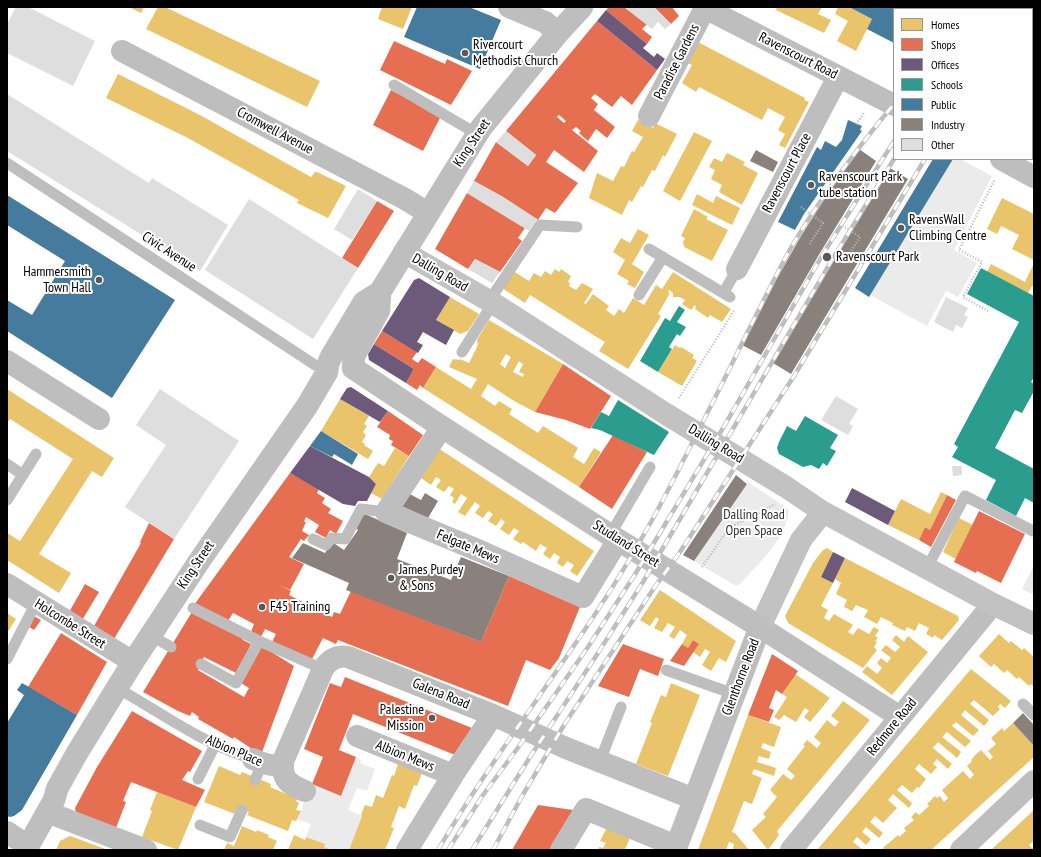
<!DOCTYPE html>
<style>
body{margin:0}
#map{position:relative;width:1041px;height:857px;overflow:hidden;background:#fff;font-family:"PT Sans Narrow",sans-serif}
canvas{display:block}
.frame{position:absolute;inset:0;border:8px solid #000;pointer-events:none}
.legend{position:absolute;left:893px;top:8px;width:140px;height:152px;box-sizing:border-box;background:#fff;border:1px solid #999;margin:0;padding:5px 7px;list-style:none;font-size:12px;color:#000}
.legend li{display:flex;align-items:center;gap:8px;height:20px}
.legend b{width:20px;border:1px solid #999}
</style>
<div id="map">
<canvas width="1041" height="857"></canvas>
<div class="frame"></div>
<ul class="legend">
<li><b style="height:11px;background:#e9c46a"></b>Homes</li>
<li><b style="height:11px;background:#e76f51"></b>Shops</li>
<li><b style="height:11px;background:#6d597a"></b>Offices</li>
<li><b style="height:11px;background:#2a9d8f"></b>Schools</li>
<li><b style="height:11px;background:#457b9d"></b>Public</li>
<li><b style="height:11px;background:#8a817c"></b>Industry</li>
<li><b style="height:11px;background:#dedede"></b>Other</li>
</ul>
</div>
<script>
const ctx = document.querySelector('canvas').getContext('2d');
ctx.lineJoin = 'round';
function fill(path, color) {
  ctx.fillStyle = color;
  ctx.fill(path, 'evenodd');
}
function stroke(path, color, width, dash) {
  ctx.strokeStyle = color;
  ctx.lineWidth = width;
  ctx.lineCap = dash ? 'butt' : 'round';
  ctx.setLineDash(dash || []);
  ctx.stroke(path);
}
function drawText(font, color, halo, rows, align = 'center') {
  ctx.font = font + ' "PT Sans Narrow",sans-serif';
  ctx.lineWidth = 4;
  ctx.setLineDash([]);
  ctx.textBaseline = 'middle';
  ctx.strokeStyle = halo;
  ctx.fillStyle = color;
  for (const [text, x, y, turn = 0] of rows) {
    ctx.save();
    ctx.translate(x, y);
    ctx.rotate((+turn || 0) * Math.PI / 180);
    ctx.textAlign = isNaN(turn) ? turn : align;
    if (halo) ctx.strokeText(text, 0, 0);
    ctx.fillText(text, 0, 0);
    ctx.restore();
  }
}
fill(new Path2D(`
 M1031,7h3v44l-2,-1v-41h-3z
 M952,159h8l32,17 -38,74 23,13 -19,34 -12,-6 -19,35 -57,-31z
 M748,482l36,24 5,5c-4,29 -30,52 -49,73l-4,2 -42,-25z
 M1034,565v30l-12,-6z
 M356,757l5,3 -1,3 15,6 -8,22 -10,-3 -9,22 14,6 -13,34h-18l-7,-3v-3l-18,-7 5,-13 -14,-5 15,-35 29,12z`), '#ebebeb');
fill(new Path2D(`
 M129,7h15l-3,6z
 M158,7h7l155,74 -13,26 -161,-78z
 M382,7h30l-9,22 -25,-10z
 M777,7h45l-4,7 13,6 -7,13 -48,-23z
 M838,7h11l23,12 -16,32 -19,-10 11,-20 -13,-7z
 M694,40l111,58 -1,2 5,2 -24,46 -6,-3 6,-11 -7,-4 7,-13 -17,-9 -6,12 -63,-33 -3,5 -14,-9 10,-18 -9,-4z
 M118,74l80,40 113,63 4,-5h2l29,14 -18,32 -31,-15 2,-3 -113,-63 -80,-39z
 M1032,111l2,1v30l-2,-1z
 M638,120l15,8 2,-5 22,11 -12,23 -2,-2 -8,16 -3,-1 -9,17 -2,-1 -9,16 -3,-2 -7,15 -33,-17 8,-25 16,8 8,-15 3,1 8,-16 2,1 9,-15 -11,-6z
 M694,132l18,9 -32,60 -17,-10z
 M727,153l18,9 -2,3 15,8 -16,32 -23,-13 3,-7 -11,-6 4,-9 -6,-3 5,-9 8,4z
 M697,194l16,9 3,-7 24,12 -8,17 -40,-20z
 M1002,198l32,16v24l-1,3 1,1v18l-22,-11 7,-14 -18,-9 -4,8 -10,-5z
 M694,209l14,8 -2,2 22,11 -16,31 -28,-14 -1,-5 2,-4 -4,-2z
 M638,229l11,6 -17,29 12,8 -9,16 -8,-4 2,-3 -12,-7 8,-14 -12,-8 8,-14 9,5z
 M1034,263v24l-2,-1 -4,7 -41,-21 4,-8 34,18z
 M555,269l4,3 2,-3 10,7 -3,6 2,1 -1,3 7,4 6,-7 11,6 -9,14 2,1 7,-10 16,12 -3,4 8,6 5,-7 5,4 9,-15 11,7 12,-20 6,4 11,-17 58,37 -9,13 -12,-7 -2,3 -13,-9 1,-3 -1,-1 -4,5 -9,-6 3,-4 -5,-3h-7v-4l-4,-3 -1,2 2,1 -12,21 3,2 -33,53 -29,-18 6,-9 -10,-6 -65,-41 -5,8 -23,-15 11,-17 16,10 5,-8 7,4 4,-6 6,4z
 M450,297l29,17 -11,17 -8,3 -24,-14z
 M489,320l74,44 -28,48 -21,-11 -26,-17 -7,12 14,10 4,-5 13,8 -3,5 29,19 5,-7 29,18 6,4 -5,9 11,7 10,-16 7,4 -22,35 -156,-99 13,-21 35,22 6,-10 -28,-12 4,-8 6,1 1,-1 9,4 9,-18 -1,-5zM506,354l5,3 -6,11 -5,-4zM519,361l4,3 -4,8 5,2 -1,3 -10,-5z
 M675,345l5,3 1,-1 13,8 -2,3 5,3 -15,25 -24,-14z
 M7,389l107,69 -12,19 -10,-6 -53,83 32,19 -12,20 -52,-33v-27l13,8 53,-82 -63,-40 -3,4z
 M340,399l29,17 -5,8 3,2 -4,6 3,3 -4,7 3,2 -1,1 9,6 -5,8 -47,-28z
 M435,446l159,105 -17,25 -7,-5 4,-6 -7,-4 -4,6 -6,-4 3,-6 -6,-4 -4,6 -7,-5 4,-6 -7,-4 -4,7 -13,-9 -2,2 -8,-5 6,-8 -5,-3 -5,7 -9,-6 5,-7 -4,-3 -5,7 -8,-5 5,-7 -5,-3 -5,7 -8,-5 5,-7 -5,-4 -10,14 -7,-4 9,-14 -6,-4 -6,10 -3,-2 2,-4 -4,-3 4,-6 -5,-3 -5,6 -8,-5 5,-7 -5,-3 -5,8 -10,-7 5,-7 -5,-4z
 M395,448l14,8 -27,43 -11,-6 5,-9 -7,-7 9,-14 6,3z
 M941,492l6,3 -17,35 -5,-3 -6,13 -31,-15 13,-26 29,15z
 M959,518l14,7 -17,34 -13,-7z
 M827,548l6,4 -12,25 12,6 -12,23 7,4 -4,8 5,3 5,-7 19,11 -5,7 5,3 5,-7 11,6 5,-7 5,3 -4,6 3,2 -3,3 2,1 -3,5 3,3 -14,18 -75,-45 -3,-7 28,-53 10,-13z
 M845,558l113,58 1,4 -17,20 -8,-5 -1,3 -7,-4 3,-6 -10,-5 -4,8 -8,-4 -2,4 -13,-6 1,-2 -12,-6 -4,7 -13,-7 4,-7 -12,-5 -4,6 -8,-4 3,-7 -11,-6 5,-11 -6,-4z
 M660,590l76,51 -10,21 -7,-4 -8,13 -9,-6 8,-13 -5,-3 -5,8 -7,-5 6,-8 -6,-4 -5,8 -6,-4 5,-9 -7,-5 -6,9 -5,-3 6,-9 -7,-4 -6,9 -8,-4 5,-9 -3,-2 -6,9 -10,-6z
 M7,613l9,6 -9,14z
 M999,634l10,9 2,-2 11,9 2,-2 10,9v29l-3,-2 -2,2 -10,-9 -2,2 -10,-9 -3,3 -10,-9 -3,3 -12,-11z
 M896,635l8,7 4,-6 20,16 -36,43 -30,-23 5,-6 10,8 5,-6 -5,-5 4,-5 6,5 4,-5 -10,-8 5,-5 9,7 5,-5 -8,-7z
 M971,669l40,32 -6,7 -5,-4 -2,3 2,2 -7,7 -19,-16 -4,4 19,16 -5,6 -19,-16 -4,5 18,15 -6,6 -17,-14 -4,4 19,15 -6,6 -18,-15 -5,5 19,15 -4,6 -19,-16 -5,6 19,16 -4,5 -11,-10 -4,5 4,3 -6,7 -12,-10 -4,5 11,10 -7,9 -2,-1 -5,6 -10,-8 -5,5 15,13 -3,5 -16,-14 -5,6 9,8 -14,15 -8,-7 -5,6 13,11 -4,5 -13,-11 -4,5 9,7 -5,6 -9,-8 -4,5 10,8h-46z
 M795,674l35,24 -20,24 -6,-5 5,-6 -4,-3 -9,14 -12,-7 -5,5 -5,-3 13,-20 -5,-3z
 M671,683l29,12 -32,81 -32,-12 16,-41 -2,-1 11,-27 5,2z
 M843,701l27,19 -93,111 2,4 -11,15 -16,-20 14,-13 -3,-3 14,-17 -7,-7 13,-16 8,6 4,-4 -8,-7 18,-23 -2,-1 4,-5 10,8 4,-5 -7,-6 13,-17 8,7 4,-5 -8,-6z
 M748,715l33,12 -7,20 -11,-4 -2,5 10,4 -2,7 -10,-3 -2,6 19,6 -2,8 -20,-7 -2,5 10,4 -10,26 -8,-3 -12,31 3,1 14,17h-15l-1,-2 1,-4 -5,-2 -3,8h-28z
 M1013,723l21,23v11l-103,93h-46l-2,-2 15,-13 1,2 7,-6 -2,-3 10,-8 -3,-3 5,-5 3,3 10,-9 -2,-2 8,-8 2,2 3,-2 4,6 4,-4 -6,-8 21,-19 7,8 4,-4 -7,-9 5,-5 -1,-1 3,-3v-1l7,-6 9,10 3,-3 -5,-6 8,-7 -5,-6 11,-10 2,3z
 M398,764l24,9 -5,13 -3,-1 -9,24 -6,-3 -8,21 3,1 -9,22h-36l13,-34 -1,-1 4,-10 7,2 4,-12 7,3 9,-23 2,1z
 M219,766l21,9 2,-3 29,12 -1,3 19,8 9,2 -2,4 3,2 -3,7 5,1 -5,10 -4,-1 -4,11 -41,-16 2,-3 -12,-4 -2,6 -31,-12z
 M157,792l39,15 -18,43 -36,-13 10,-26 -2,-1z
 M1034,810v31l-5,4 5,5h-43z
 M608,825l23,10 -6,15h-27l1,-3 4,1 3,-5 -6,-2z
 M242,826l14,6 1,-2 12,5 -1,2 9,4 -4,9h-49l3,-7 7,3z
 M294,835l11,5 1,-3 19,7 -1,3 7,3h-43z
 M70,836l38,14h-52l4,-9z`), '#e9c46a');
fill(new Path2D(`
 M609,7h15l23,17 -5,5 10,8 -5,7 -41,-34z
 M654,7h18l7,9 -8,8z
 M597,21l60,49 -25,35 -11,-9 -9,11 -17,-13 -4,4 7,6 -4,6 21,17 -8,11 -11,-9 -8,12 -9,-8 2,-2 -5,-4 -4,3 26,21 -14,21 -30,-22 -8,12 32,21 -23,30 -9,-5 -8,12 -35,-23 -29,-16 22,-39 32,24 8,-11 -30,-24zM559,115l7,6 -2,2 -7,-6z
 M394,41l51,23 2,-5 25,12 -21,34 -71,-35z
 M391,90l50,26 -18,35 -50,-26z
 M467,193l58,35 -7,10 4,3 -22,31 -25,-13 -7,10 -33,-20z
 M377,201l17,10 -36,57 -16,-10z
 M382,331l35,21 -5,7 6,4 4,-5 14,9 -13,21 -3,-3 -3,5 -11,-7 8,-14 -40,-25z
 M563,364l48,32 -21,33 -24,-9 -31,-8z
 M388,411l35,24 -14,21 -18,-11 2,-4 -4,-2 1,-4 -13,-8z
 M613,435l34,17 -35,57 -33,-22z
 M290,473l29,16 -2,4 8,5 -3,5 9,6 -3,4 15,8 -7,13 -6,-4 -4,8 -11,-6 4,-7 -13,-8 -2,5h2l-4,9 7,4 -5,6 -3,-2 -12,18 15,7 -14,26 -11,-5 12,6 -2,4 43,22 2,-5 6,2 11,-23 130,51 28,-66 71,31 -21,51 -9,12 -24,-10 -18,46 -170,-66 -2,4 -13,-6 -12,23 -39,-19 4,-8 -11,-5 -4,8 -10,-5 3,-8 -21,-11 -5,8 -34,-16z
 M947,495l9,5 -25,47 -12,-7 6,-13 5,3z
 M979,511l46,23 -24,49 -24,-12 -1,2 -22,-11z
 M149,523l25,16 -60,100 -20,-13 47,-83 -1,-1z
 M85,584l14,8 -18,30 -13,-8z
 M192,612l49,25 2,3 8,4 -13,30 -34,-17 -6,13 46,27 5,-9 -8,-5 21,-37 32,20 -33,89 -27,-18 -1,2 -35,-20 1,-2 -7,-5 -2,4 -12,-5 -35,-19z
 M32,615l9,5 -7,10 -8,-5z
 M61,633l46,29 -30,53 -49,-28z
 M693,640l6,4 -15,22 -14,-5 12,-17 6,4z
 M623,644l41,15 -6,17 -18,-7 -11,28 -31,-11z
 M772,654l26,17 -16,23 -6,-4 -7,18 5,2 -5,12 -21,-7z
 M345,677l127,51 -12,29 -107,-43 -14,36 17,7 -15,39 -29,-12 11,-27 -19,-8 26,-66 11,4z
 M132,711l70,40 -12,21 -2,-1 -6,9 23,10 -9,17 -65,-25 -8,19 3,1 -10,26 -40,-15 -1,-5 22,-41z
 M538,805l35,5 -23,40h-38z`), '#e76f51');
fill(new Path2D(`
 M606,10l41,34 -4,4 11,9 3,-4 8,6 -8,11 -60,-49z
 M419,278l31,19 -14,23 18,10 -8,15 -23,-13 -6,10 6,3 -5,8 -36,-22 32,-51z
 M374,344l40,25 -8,14 -37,-23 -1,-6z
 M351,387l37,24 -8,11 -40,-23 7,-11z
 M310,446l59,31 7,7 -9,17h-9l-3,5 -12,-2 -53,-31z
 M852,488l43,23 -7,14 -43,-23z
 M833,552l12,6 -12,25 -12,-6z`), '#6d597a');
fill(new Path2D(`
 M981,268l53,28v81l-3,5 3,2v7l-12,22 -7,-3 -20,38 39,21v34l-9,-5 -9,18 -30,-16 10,-20 -44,-23 6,-10 -4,-3 65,-122 -52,-28z
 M679,306l6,4 -8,12 9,5 -6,9 -3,-2 -8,13 3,2 -14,23 -18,-11 25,-43 5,3z
 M618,400l51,32 -15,23 -54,-25 -9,-2 10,-16 8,4z
 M805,416l33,19 -8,13 6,3 -9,15 -4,-3 -4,6 -8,-4 -8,2 -24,-13 -2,-6 2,-6 8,-16 9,5z`), '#2a9d8f');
fill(new Path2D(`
 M417,7h52l32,13 -21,49 -76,-32z
 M849,7h75l-1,2h-29v34l-27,-14 5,-10z
 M848,120l14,6 -2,4 2,1 -58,83 -9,16 -17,-8 39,-75 4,3 4,-9 11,6 6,-7z
 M933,159h20l-84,138 -14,-9z
 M7,195l168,105 -63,98 -105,-67v-31l25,15 33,-54 -58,-36z
 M321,431l37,23 -6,11 -18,-11 -2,3 -22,-11z
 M22,683l55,32 -55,95 -8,6 -4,1 -3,-1v-93l17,-28 -7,-5z`), '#457b9d');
fill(new Path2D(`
 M859,149l17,12 -56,92 -59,102 -19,-10 34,-65 25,-44 33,-52z
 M756,150l22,12 -5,10 -23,-11z
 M890,168l18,11 -117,195 -18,-11 59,-103z
 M736,475l11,9 -53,77 -11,-6z
 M406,492l15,8 4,-7 13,8 -10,17 -29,-13z
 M363,513l44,20 -10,26 54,21 10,-23 48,19 -28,66 -135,-52 3,-7 -57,-25 11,-15 22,10 7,-11 12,8 14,-20 -2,-2z
 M1023,713l11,12v21l-21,-23z`), '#8a817c');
fill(new Path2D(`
 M16,7h12l67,34 -22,45 -66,-33v-29z
 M624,7h30l17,17 -6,5 -7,-7 -6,7z
 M7,94l142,89 3,-5 76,47 -28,46 -193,-120z
 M506,131l30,24 -8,11 -32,-24z
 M474,181l29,16 34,22 -8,12 -62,-38z
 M358,189l19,12 -25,39 -18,-11z
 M249,199l109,69 -45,71 -108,-69z
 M475,259l25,13 -8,11 -24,-14z
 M946,297l22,11 -4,7 4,2 -6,11 -6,-3 -3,7 -19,-10z
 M160,389l79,52 -65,98 -49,-32 41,-62 -30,-20z
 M836,396l22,13 -9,15 4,2 -5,9 -27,-15z
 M952,466h10v9l-9,1z`), '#dedede');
const primary = new Path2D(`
 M353,368l89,59 168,108 150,92 -85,223
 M353,368l1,-12 25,-46 1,-18
 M26,850l28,-50 3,-11 20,-36 56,-91 67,-102 107,-154 20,-34 1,-8 3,-7 33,-55 16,-10 101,-164 77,-95 24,-26`);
stroke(primary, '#dbdbdb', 23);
stroke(new Path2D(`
 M1032,29l2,-3
 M856,124l8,-11
 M801,207l22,16 -14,22
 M840,224l20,13 -14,22
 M988,311l-25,-14 19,-35 -23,-12 36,-71
 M679,398l55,-87
 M702,567l27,-39 46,-24`), '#b9b9b9', 2.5, [1, 2]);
stroke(new Path2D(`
 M394,85l83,49
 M7,163l308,202
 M649,249l81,48
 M724,292l13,-23
 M639,295l24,-38
 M489,301l51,-76 37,2
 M462,352l31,-49
 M7,464l16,11
 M7,500l29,-46
 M610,535l40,-68
 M313,539l13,6 6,-7 13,1 16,-30 25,3
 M927,568l38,-72 68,35
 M193,608l66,33 64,28
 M150,635l21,12
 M7,659l29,-56
 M201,664l35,19 23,-42
 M666,670l68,24
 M117,688c45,25 87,57 136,71l1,-3
 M1023,704l11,11
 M600,761l21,-54
 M198,779l17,-34
 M255,780l7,-16
 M200,825l30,12 12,-27`), '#bebebe', 11);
stroke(new Path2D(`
 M509,7l36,15 13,11
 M703,7l191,98
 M122,51l283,148 23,14
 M649,116l56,-108
 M1001,159l33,18
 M737,269l101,-192
 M7,361l92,58
 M442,427l-56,85 94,39 103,46 35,-57
 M7,584l126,78
 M760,627l140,90
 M357,736l96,39
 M253,759c10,5 19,7 30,7
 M305,791c-15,-6 -24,-11 -22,-30l40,-92c6,-9 14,-14 25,-12l145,58 73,33 128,51
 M47,812l99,38
 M7,832l21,14
 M407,850l46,-75 40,-60
 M561,850l25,-41 90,37
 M791,850l202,-246
 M961,850l73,-69`), '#bebebe', 22);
stroke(new Path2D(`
 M404,252l89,51 173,111 120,73 37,25 170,92 41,20
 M760,627l41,-87 22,-28`), '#c2c2c2', 22);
stroke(primary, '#bebebe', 22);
const rail = new Path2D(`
 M973,9l2,-2
 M991,9l1,-2
 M1004,9l2,-2
 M1020,9l2,-2
 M438,850c64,-110 147,-209 209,-321 11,-19 21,-39 31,-58 23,-46 47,-92 69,-138 17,-32 32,-66 51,-97 29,-47 61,-90 96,-132
 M448,850l35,-55 34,-46 71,-102 46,-71 92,-153 97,-169 71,-113
 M472,850l58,-93 68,-104 45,-71 189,-322 62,-101
 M493,850l28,-52 43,-73 90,-137 26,-36 114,-176 131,-217`);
stroke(rail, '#bebebe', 4.5);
stroke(rail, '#fff', 3, [9]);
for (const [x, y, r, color] of [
 [465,53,4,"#595959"],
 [811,185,4,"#595959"],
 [901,228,4,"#595959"],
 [827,257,5,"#595959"],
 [99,280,4,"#595959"],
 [391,578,4,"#595959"],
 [262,607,4,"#595959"],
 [432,718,4,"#595959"]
]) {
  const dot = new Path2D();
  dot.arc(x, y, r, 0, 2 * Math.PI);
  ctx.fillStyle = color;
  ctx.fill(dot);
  stroke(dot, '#fff', 1.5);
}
drawText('14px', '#000', '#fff', [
 ["Rivercourt",473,45],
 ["Methodist Church",473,61],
 ["Ravenscourt Park",819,177],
 ["tube station",819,193],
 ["RavensWall",909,220],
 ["Climbing Centre",909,236],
 ["Ravenscourt Park",836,257],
 ["Hammersmith",91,272,"right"],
 ["Town Hall",91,288,"right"],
 ["James Purdey",399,570],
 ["& Sons",399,586],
 ["F45 Training",270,607],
 ["Palestine",424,710,"right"],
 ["Mission",424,726,"right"]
], 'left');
drawText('14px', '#000', '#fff', [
 ["Ravenscourt Road",798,56,27],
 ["Paradise Gardens",677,62,-63],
 ["Cromwell Avenue",275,131,28],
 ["King Street",472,143,-56],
 ["Ravenscourt Place",787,173,-62],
 ["Civic Avenue",169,252,33],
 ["Dalling Road",440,273,30],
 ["Dalling Road",716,444,31],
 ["Studland Street",626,544,32],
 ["Felgate Mews",468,547,23],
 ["King Street",196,565,-56],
 ["Holcombe Street",70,624,32],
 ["Glenthorne Road",741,677,-69],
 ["Galena Road",441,694,22],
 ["Redmore Road",892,727,-51],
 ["Albion Place",234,751,23],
 ["Albion Mews",405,756,22]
]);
drawText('14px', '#313131', '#fff', [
 ["Dalling Road",754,515],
 ["Open Space",754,531]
]);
</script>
